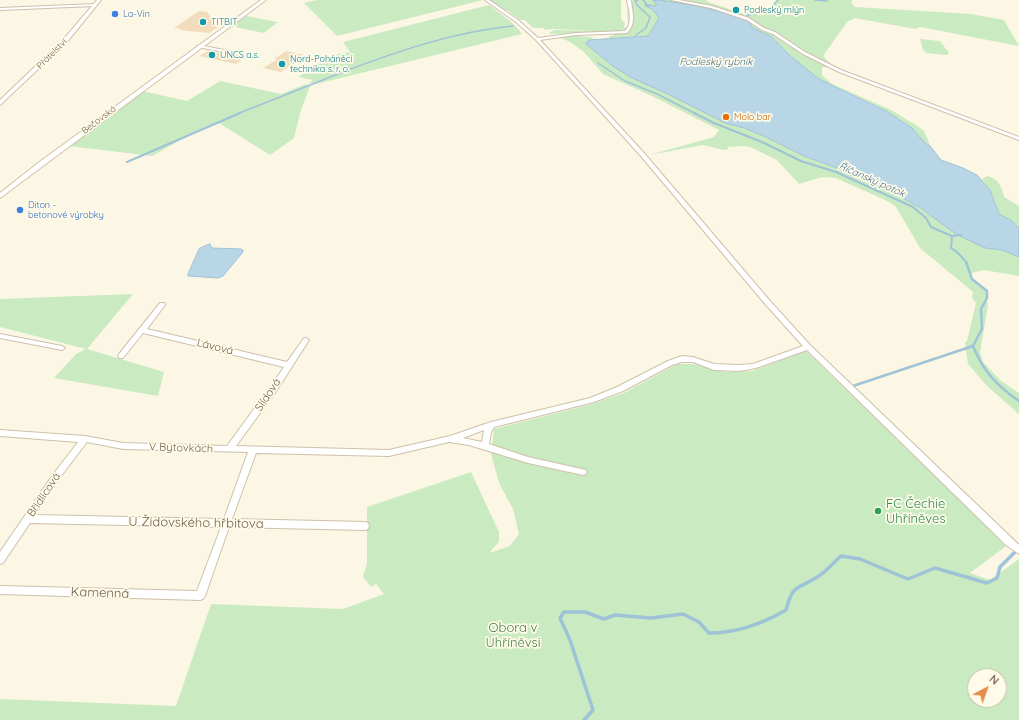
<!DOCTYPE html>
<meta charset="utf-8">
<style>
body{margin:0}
#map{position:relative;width:1019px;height:720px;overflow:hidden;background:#fcf7e4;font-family:Quicksand,sans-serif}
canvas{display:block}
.north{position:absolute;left:967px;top:668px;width:40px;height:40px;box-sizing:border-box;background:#fffbea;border:1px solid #c7bdaa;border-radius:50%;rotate:41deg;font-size:11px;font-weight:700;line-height:16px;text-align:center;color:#746149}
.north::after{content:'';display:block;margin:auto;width:14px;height:18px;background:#e68b49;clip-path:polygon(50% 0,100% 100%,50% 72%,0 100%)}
</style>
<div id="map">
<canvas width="1019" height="720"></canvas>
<div class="north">N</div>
</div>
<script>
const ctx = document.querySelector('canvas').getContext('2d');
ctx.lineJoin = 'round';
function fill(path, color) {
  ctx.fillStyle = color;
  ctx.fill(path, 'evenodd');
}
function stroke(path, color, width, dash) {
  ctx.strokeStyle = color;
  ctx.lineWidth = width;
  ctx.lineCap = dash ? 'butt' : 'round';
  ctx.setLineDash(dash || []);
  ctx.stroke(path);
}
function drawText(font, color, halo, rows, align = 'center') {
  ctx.font = font + ' Quicksand,sans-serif';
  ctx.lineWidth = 3.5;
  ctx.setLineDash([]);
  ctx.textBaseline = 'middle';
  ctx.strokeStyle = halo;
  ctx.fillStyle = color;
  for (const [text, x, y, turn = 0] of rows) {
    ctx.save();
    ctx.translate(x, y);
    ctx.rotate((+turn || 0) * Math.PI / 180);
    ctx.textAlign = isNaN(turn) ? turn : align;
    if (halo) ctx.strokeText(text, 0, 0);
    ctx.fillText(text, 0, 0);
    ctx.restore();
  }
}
fill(new Path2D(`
 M317,0h166l-146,36 -33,-33z
 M489,0h132v19l4,4 -1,5 4,-2 -1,-26h79l2,2 36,12 19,-1 15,-13h75l-2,2 4,5 116,7 33,6 15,26 -99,-19 -5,2 -60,-11 -8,4 -24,34 8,8 -3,3h-6v8l10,9 59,26 28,17 5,4 7,16 -6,-3 -13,-16 -35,-22 -58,-27 -31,-25 -16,-17 -20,-9 -3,-6 -10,-5 -41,-11 -44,-5 -1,1 4,2 -1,2 -11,-2v2l11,6 3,6 -11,18 -39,3v-3l5,-1 -1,-2 -63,1 -1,-1 5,-3 43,1 -44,-2 -8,1 -2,-2h-10l-8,-8h-5l-13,-10 -2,1z
 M489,5c12,9 25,17 33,29l-206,50 -7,-1 4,-3 -15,-3 33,-21 17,-4 8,9 -13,-19z
 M247,16l30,6h1l-14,11 -34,-7 13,-9z
 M565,35l26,2 4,3h-6l24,26 35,18 77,39 19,5 22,9 38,19 33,12 62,28 86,52 17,2 17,7v19l-35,-6 -16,4 18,17 2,14 -8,47 3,10 18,19 18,12v21l-32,-28 -19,-22 -3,-21 2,-2 9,-38 -4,-5 1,-6 -53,-44 -21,-36 -4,-6 -8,-5 -51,-23 -14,-1 -23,7 -22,-24 -27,-13 -8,-1 -14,1v2l-5,1 -20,-5 -54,10 65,-18 5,-7 -67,-34 -49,-22 -19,-22 -14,-10 -14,-6z
 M920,39l20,2 9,12 -2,2 -21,-2 -3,-3z
 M220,81l61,13 25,-10 4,2 -9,24 -7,28 -24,17 -51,-32 -33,14 -34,19 -83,-10 73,-55 45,10z
 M987,176c11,2 15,11 17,21l15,9v22l-7,-7 -13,-7 -6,-18 -11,-17z
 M133,294l-46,55 77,23 -6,24 -104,-18 22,-24 10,-5 -86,-22v-28z
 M806,351l133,129 2,1 2,3 63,62 -36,27 20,7 29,-21v161h-1019v-21l176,7 35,-102 132,5 41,-15 -8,-10 -5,3 -8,-10 4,-14v-56l104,-35 28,60v10l-10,11 21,-7 9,-12 -6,-25 -14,-26 -8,-29 3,-25 98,-25 32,-11 53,-29h16l32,8 27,-1zM975,676h24v24h-24z`), '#caeac2');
const water = new Path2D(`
 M660,0l38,6 42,11 9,5 4,6 19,9 16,17 31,25 67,32 26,17 13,15 6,4 10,13 22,8 14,7 13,15 9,24 13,7 7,7v29l-17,-7 -17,-2 -29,-14 -34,-25 -23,-13 -62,-28 -33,-12 -38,-19 -22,-9 -19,-5 -57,-29 -38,-17 -17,-11 -27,-22 1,-2 2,-2 59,-4 11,-18c-4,-6 -7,-10 -14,-12v-2l11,2v-2l-3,-3z
 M210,244l2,4 29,1 2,1v2l-20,24 -5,2 -30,-2v-2l11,-25z`);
fill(water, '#b8d6e6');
stroke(water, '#9ec3d7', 1);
stroke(new Path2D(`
 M643,0l6,7
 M815,0l12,1
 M747,15l18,-2 13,-13
 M636,35l10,-7 4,-11 -13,-12 -2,-4 3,-1
 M598,63l27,18 32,13 39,20
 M237,114c35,-14 70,-28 106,-42 55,-21 110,-40 170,-46`), '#9ec3d7', 1.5);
stroke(new Path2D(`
 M694,113l20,10 48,19 39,19 35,11 77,35 13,11 5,9 21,9 -1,12 6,4 10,11
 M127,162l113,-49
 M952,236l9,-1`), '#9ec3d7', 2);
stroke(new Path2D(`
 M966,262l6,17 15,12v7l-6,11 1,20 -9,17c10,25 24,40 46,55
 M853,386l120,-40`), '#9ec3d7', 2.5);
stroke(new Path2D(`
 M584,720l9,-10 -23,-70 -10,-22 4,-6h21l19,7 11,-4 36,3 32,-4 16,8 10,11c28,0 53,-9 77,-23 7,-25 9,-20 28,-31 10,-5 19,-16 27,-23l19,3 48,20 27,-11 52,15 10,-5 3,-11 19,-19`), '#9ec3d7', 3.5);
fill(new Path2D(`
 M199,11l8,1 5,6 14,4 -17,11 -30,-3 2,-1 -7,-1z
 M208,51l36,7 -8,6 -37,-8z
 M286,51l18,4 -2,1h3l-24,16 -18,-4 15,-9h-4z`), '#f1dcbb');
const street = new Path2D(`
 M485,0h4l29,20 20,18 38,-5 49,-2c8,-8 4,-20 2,-31h4c1,12 6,23 -4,33l-51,2 -36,5 104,113 126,148 40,44 209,200v9l-13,-9 -199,-195 -51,18 -17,3 -25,-1 -21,-8h-11l-10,3 -49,26 -29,11 -100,25 -3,5 -2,12 39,13 58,13 1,2 -1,2 -3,1 -55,-12 -59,-18 -20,-3 -60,14 -133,-3 -24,66 133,3 3,1 1,3 -1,3 -3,1 -136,-3 -24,69 -2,3 -3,1 -200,-6v-8l197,5 24,-64 -191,-4 -27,40 -3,1v-12l52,-76 26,-34 -78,-6v-6l85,6 38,7 104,3 46,-63 11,-16 -141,-34 -20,25h-4l-1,-2 1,-2 41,-51h4l1,2 -18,24 140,33 17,-24h2l3,2 -30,47 -43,59 153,4 61,-14 41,-14 99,-24 27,-11 51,-26 14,-5 11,1 21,7 25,1 14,-1 50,-18 -37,-41 -126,-150 -104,-115 -20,-18zM484,430l-2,12 -19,-4zM87,442l36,7 125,3 -24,67 -189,-4 23,-35z
 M671,0h8l33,6 37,12 15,10 11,4 30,20 36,18 178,67v3l-180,-68 -36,-18 -30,-20 -11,-4 -15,-10 -36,-12z
 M95,4l-1,2 -94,4v-2z
 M199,45l50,10 2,1 -2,1 -51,-10 -1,-1z
 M0,334l62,12 3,2 -3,2 -62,-12z`);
const secondary = new Path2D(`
 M97,0h4l-34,42 -67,63v-5l63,-60z
 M261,0h5l-266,198v-5l38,-30z`);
stroke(street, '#cec0aa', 2);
stroke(secondary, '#d0c2a7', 2);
fill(street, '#fff');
fill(secondary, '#fff');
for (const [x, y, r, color] of [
 [736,10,4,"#0f9aa8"],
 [115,14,4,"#3f7fe0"],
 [203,22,4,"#0f9aa8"],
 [212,55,4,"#0f9aa8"],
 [282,64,4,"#0f9aa8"],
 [726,117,4,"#e8710a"],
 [20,210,4,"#3f7fe0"],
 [878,511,4,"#2e9e5b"]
]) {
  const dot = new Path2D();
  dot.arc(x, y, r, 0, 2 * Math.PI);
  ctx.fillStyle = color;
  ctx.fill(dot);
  stroke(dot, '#fffbea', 1.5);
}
drawText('9px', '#0d838f', '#fffbea', [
 ["Podleský mlýn",744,10],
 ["TITBIT",211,22],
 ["UNCS a.s.",220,55],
 ["Nord-Poháněcí",290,59],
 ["technika s. r. o.",290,69]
], 'left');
drawText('9px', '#366cbe', '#fffbea', [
 ["La-Vin",123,14],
 ["Diton -",28,205],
 ["betonové výrobky",28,215]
], 'left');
drawText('9px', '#746149', '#fffbea', [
 ["Přátelství",52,54,-45],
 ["Bečovská",99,120,-37]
]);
drawText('9px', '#c56008', '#fffbea', [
 ["Molo bar",734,117]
], 'left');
drawText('italic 10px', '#46748f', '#fffbea', [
 ["Podleský rybník",716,62],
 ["Říčanský potok",872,180,24]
]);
drawText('11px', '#746149', '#fffbea', [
 ["Lávová",215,347,14],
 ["Slídová",268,395,-56],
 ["V Bytovkách",181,448,2],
 ["Břidlicová",44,495,-56]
]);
drawText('13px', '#27864d', '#fffbea', [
 ["FC Čechie",886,504],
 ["Uhříněves",886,519]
], 'left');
drawText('13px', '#746149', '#fffbea', [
 ["U Židovského hřbitova",196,523,1],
 ["Kamenná",100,593,2]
]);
drawText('13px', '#4a8044', '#fffbea', [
 ["Obora v",513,628],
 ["Uhříněvsi",513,643]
]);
</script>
